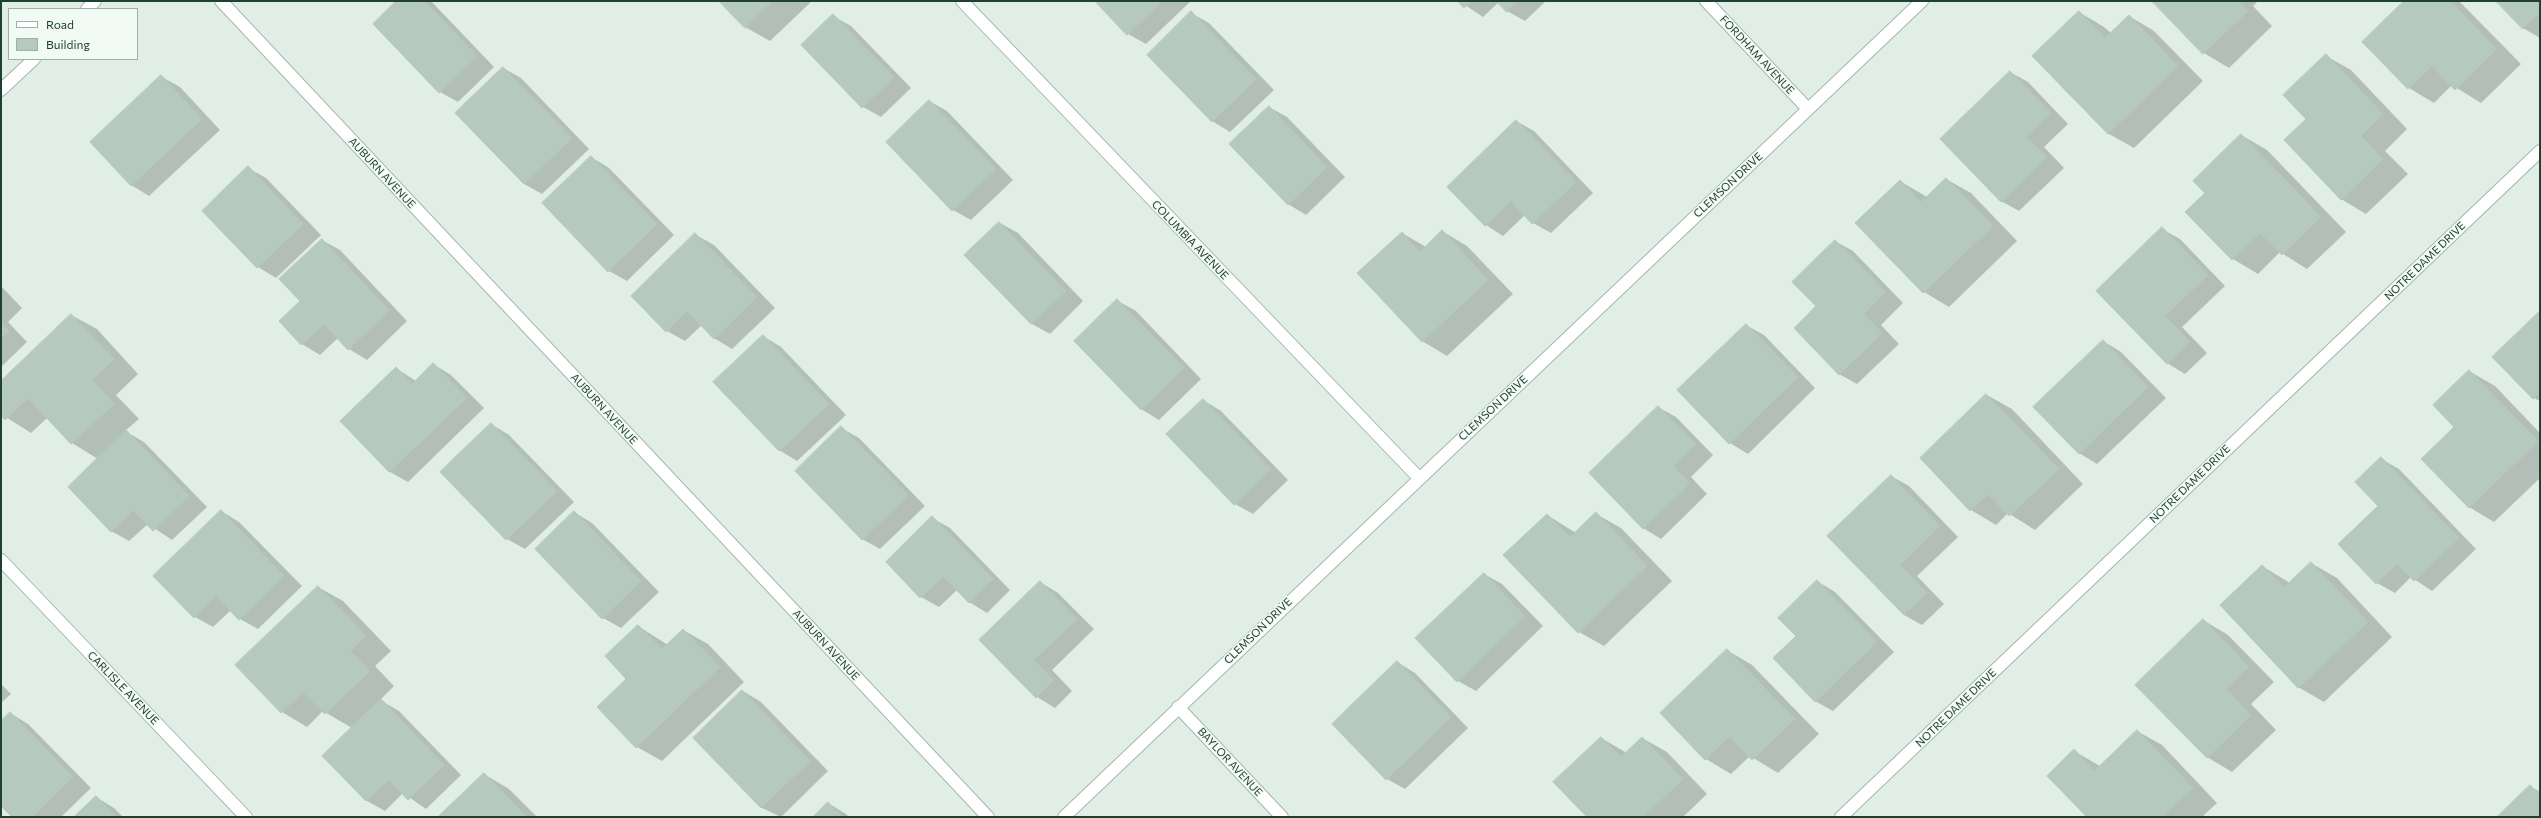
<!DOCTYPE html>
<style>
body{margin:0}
#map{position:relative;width:2541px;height:818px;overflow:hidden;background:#e1eee6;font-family:Commissioner,sans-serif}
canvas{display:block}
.frame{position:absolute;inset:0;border:2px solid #1f4133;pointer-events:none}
.legend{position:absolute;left:8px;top:8px;width:130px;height:52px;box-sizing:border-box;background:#f2faf5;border:1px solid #9eb0a7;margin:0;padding:5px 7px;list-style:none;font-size:12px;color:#1f4133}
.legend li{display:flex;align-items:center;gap:8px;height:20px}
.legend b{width:20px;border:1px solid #9eb0a7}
</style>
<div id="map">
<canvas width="2541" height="818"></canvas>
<div class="frame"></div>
<ul class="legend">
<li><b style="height:5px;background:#fff"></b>Road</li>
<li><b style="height:11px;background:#b6c9bf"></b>Building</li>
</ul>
</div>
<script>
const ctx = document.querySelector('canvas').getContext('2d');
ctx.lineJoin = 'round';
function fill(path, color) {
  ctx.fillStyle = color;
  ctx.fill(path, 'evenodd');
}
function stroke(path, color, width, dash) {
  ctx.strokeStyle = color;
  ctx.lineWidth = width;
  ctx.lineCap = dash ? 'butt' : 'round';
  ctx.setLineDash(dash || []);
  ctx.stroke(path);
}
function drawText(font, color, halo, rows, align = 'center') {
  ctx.font = font + ' Commissioner,sans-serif';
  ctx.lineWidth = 3;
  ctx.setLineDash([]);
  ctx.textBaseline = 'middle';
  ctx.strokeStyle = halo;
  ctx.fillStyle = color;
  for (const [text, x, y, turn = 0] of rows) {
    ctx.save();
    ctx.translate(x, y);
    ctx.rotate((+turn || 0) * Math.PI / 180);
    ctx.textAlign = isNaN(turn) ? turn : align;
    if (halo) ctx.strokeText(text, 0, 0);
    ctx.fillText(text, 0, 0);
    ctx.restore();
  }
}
fill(new Path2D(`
 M398,1h33l63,66 -36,35 -18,-10z
 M720,1h92l-42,40 -25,-14z
 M1096,1h95l-45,43 -18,-10z
 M1459,1h87l-21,20 -18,-10 -8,-9 -16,15z
 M2153,1h105l-5,5 19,20 -43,42 -25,-15z
 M2406,1h53l62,63 -40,39 -29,-18 -18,18 -25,-15z
 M2497,1h43v37l-17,-10z
 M2079,12l25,15 7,6 18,-17 25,15 49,50 -69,67 -25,-14 -75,-78z
 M1191,13l18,10 65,67 -44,42 -18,-11z
 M833,16l18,10 60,62 -30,29 -18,-10z
 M2326,56l25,14 56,59 -22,22 23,23 -42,40 -25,-15 -34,-80z
 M503,68l18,10 68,71 -47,45 -18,-10z
 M2010,72l18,10 40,42 -24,23 20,21 -45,43 -18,-10z
 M162,77l18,10 40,43 -71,66 -18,-11z
 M929,101l18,10 66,69 -42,40 -18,-10z
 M1269,107l18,10 58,60 -39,38 -18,-11z
 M1516,121l18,10 59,62 -42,40 -18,-10 -8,-8 -22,21 -17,-11z
 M2241,135l26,15 79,82 -39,37 -27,-17 -22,22 -25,-15 -27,-66z
 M591,157l18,11 65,67 -47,46 -18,-10z
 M248,168l18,10 55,57 -45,43 -18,-11 -55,-56z
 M1946,179l25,14 46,48 -68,66 -25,-15 -24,-111 27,16z
 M1000,223l18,10 65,68 -33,33 -18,-10 -66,-69z
 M2162,229l18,10 45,47 -43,41 25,26 -22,21 -18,-11 -70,-72z
 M1442,231l25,15 46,48 -66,62 -25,-15 -20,-108 24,14z
 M696,235l18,10 61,63 -43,41 -18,-11 -12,-13 -17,16 -18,-10z
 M322,240l18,10 67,71 -40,39 -18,-11 -11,-11 -18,17 -18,-11v-42z
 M1835,241l18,10 50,52 -22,22 18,19 -42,40 -18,-10 -22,-68z
 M1,286l21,22 -14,14 19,20 -26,25z
 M1118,301l18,10 65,68 -42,41 -18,-11z
 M2540,312v89l-6,-3z
 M71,315l26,14 41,45 -22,21 23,24 -14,12 19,11 63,65 -35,33 -24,-16 -19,17 -18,-10 -13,-72 -26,-16 -25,-25 -16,15 -30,-19v-32z
 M1746,325l18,10 51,53 -67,66 -18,-11z
 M763,336l18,11 65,68 -49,46 -18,-11z
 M2103,341l18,11 45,46 -69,66 -18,-11z
 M433,364l18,11 33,33 -76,74 -18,-10 -49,-51 55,-53 20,13z
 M2469,371l26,15 45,47v45l-46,44 -25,-15z
 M1987,395l25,14 71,75 -48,46 -27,-17 -12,12 -25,-15z
 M1203,400l18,11 67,69 -35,34 -18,-10z
 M1658,407l18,10 37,38 -22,22 16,17 -46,45 -18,-11z
 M491,424l18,11 65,67 -49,47 -18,-10z
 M841,428l18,10 66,68 -45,43 -18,-10z
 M2381,459l18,10 77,80 -44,42 -21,-14 -16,16 -18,-10z
 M1891,476l18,10 49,51 -41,39 27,28 -22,21 -18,-10z
 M221,511l18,11 63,64 -44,43 -18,-10 -9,-9 -18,17 -18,-10z
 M574,512l18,11 67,69 -38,36 -18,-10z
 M1596,514l25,14 51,53 -68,65 -25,-14 -32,-117 29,18z
 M932,518l18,10 60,62 -23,23 -18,-11 -12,-12 -18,17 -18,-10 -34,-35z
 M2311,563l26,15 55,59 -68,65 -26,-15 -36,-121 28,17z
 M1484,574l18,10 41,42 -67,65 -18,-10z
 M1817,581l18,11 59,60 -61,59 -18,-10 -18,-65z
 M1040,582l18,11 36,36 -42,41 20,21 -17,17 -18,-11 -56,-57z
 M318,587l25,14 48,50 -16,15 19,20 -14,14 19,11 62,64 -35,34 -23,-16 -18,18 -18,-10 -43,-45 28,-28 -29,-17 -16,16 -25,-15z
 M2203,620l25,15 46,47 -23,22 25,26 -44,42 -25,-15z
 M638,626l30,19 15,-15 25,14 36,38 -82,79 -25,-14 -9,-68z
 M1727,650l25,15 67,69 -41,39 -28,-17 -19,18 -25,-15 -44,-46z
 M1397,662l18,11 53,55 -63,61 -18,-10z
 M1,684l10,10 -10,9z
 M743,691l18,11 67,69 -47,46 -19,-9 -68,-70z
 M10,713l18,11 63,64 -30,29h-48l-12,-13v-82z
 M2137,731l25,14 55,58 -15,14h-114l-14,-66 26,15z
 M1601,738l26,15 15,-15 25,14 40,42 -24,23h-94z
 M484,774l25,15 28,28h-97z
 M2530,786l10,6v25h-42z
 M96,797l18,11 9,9h-47z
 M828,803l18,11 3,3h-35z`), '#0003');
const building = new Path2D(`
 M396,1h28l53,55 -38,37 -66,-69z
 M719,1h53l-27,27z
 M1095,1h67l-35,34z
 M1458,1h13l-7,7z
 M1496,1h22l-11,11z
 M2152,1h86l10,10 -45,43z
 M2404,1h46l47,48 -42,41 -23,-24 -24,23 -46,-47z
 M2496,1h44v11l-17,17z
 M1191,11l65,68 -44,43 -65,-67z
 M2079,11l26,27 24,-23 49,51 -70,68 -76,-78z
 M833,14l61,63 -32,31 -61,-63z
 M2326,54l57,60 -22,22 22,23 -42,41 -57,-60 22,-21 -23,-24z
 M503,67l69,71 -48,46 -69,-71z
 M2010,71l41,42 -25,24 21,20 -46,45 -61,-63z
 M161,75l41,44 -71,67 -41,-44z
 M929,100l67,69 -44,42 -66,-69z
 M1269,106l58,61 -39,38 -59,-61z
 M1516,120l60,62 -44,42 -21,-23 -26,25 -38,-39z
 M2241,134l80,83 -39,38 -22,-22 -28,27 -47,-48 20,-19 -12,-12z
 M591,156l66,68 -49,48 -66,-69z
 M248,166l55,58 -46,44 -55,-57z
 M1946,178l47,48 -70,67 -68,-70 45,-43 21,22z
 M999,222l67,69 -35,33 -67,-69z
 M2162,227l46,48 -43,41 25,26 -23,22 -71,-73z
 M1442,230l46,50 -66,62 -65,-69 45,-41 18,20z
 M695,233l62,64 -43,42 -27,-28 -21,21 -35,-36z
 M322,239l67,71 -41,40 -24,-26 -23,21 -22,-24 21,-20 -21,-22z
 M1835,240l51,52 -22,22 18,19 -43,42 -45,-47 22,-22 -24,-24z
 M1117,299l67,69 -43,42 -67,-69z
 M2540,311v81l-7,7 -41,-42z
 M71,314l43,45 -22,21 22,24 -43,40 -43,-46 -23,22 -4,-5v-34z
 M1,322l9,9 -9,8z
 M1746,324l52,53 -69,67 -52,-54z
 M763,335l66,69 -50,47 -66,-69z
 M2103,340l45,47 -69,67 -46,-47z
 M433,363l34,35 -78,74 -49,-51 56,-54 16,17z
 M2469,370l69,71 -69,67 -48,-49 33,-32 -21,-22z
 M1986,394l73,75 -50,47 -21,-22 -18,17 -50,-53z
 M1203,399l68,70 -37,36 -68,-71z
 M1658,406l38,38 -23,22 17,17 -47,46 -54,-56z
 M491,423l66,68 -51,49 -66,-68z
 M841,426l67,69 -46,45 -67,-69z
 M126,430l63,66 -36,35 -20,-21 -22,22 -43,-45z
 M2381,457l78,81 -45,43 -17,-17 -21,20 -38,-40 40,-38 -23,-24z
 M1891,475l49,51 -40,39 27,28 -23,22 -77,-79z
 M221,510l63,66 -45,44 -23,-24 -22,22 -41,-42z
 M574,511l67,70 -39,38 -67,-70z
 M1596,512l51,54 -69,67 -75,-78 44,-41 23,23z
 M932,516l61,63 -24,24 -26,-27 -23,22 -34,-36z
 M2311,562l57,60 -70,66 -78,-83 42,-40 22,22z
 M1484,573l41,43 -68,66 -42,-44z
 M1817,580l60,62 -62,60 -42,-44 23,-22 -18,-18z
 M1040,581l37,38 -43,41 20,20 -18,18 -57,-58z
 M318,586l48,50 -16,15 20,20 -45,43 -22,-22 -22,21 -46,-48z
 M2203,619l46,48 -23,22 25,26 -44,43 -72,-73z
 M638,625l24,24 21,-20 37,38 -84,81 -39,-41 29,-28 -21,-23z
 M1727,649l68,70 -43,41 -22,-24 -25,24 -45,-47z
 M1397,661l54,56 -65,63 -54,-56z
 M742,690l68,71 -49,47 -68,-70z
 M381,699l63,66 -36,35 -19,-20 -23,21 -44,-45z
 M10,712l63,65 -41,40h-20l-11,-11v-85z
 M2137,730l56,58 -31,29h-75l-40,-41 27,-27 20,22z
 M1601,737l20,20 21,-20 41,42 -40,38h-56l-34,-35z
 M484,773l43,44h-89z
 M2530,785l10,10v22h-43z
 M96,796l20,21h-42z
 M828,802l14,15h-29z`);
fill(building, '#b6c9bf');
stroke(building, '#b3c8bc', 1);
const street = new Path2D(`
 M221,1l767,816
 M962,1l457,477
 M1706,1l102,108
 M87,9l8,-8
 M1,90l33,-31
 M1,560l245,257
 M1178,707l104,110
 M1064,817l858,-816
 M1841,817l699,-666`);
stroke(street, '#a3b7ad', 14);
stroke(street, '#fff', 12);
drawText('11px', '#1f4133', '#f2faf5', [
 ["FORDHAM AVENUE",1757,55,47],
 ["AUBURN AVENUE",382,173,47],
 ["CLEMSON DRIVE",1728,185,-43],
 ["COLUMBIA AVENUE",1190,240,46],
 ["NOTRE DAME DRIVE",2425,261,-44],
 ["CLEMSON DRIVE",1493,408,-43],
 ["AUBURN AVENUE",604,409,47],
 ["NOTRE DAME DRIVE",2190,484,-44],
 ["CLEMSON DRIVE",1258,631,-44],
 ["AUBURN AVENUE",826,645,47],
 ["CARLISLE AVENUE",123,688,46],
 ["NOTRE DAME DRIVE",1956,708,-44],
 ["BAYLOR AVENUE",1230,762,47]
]);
</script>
